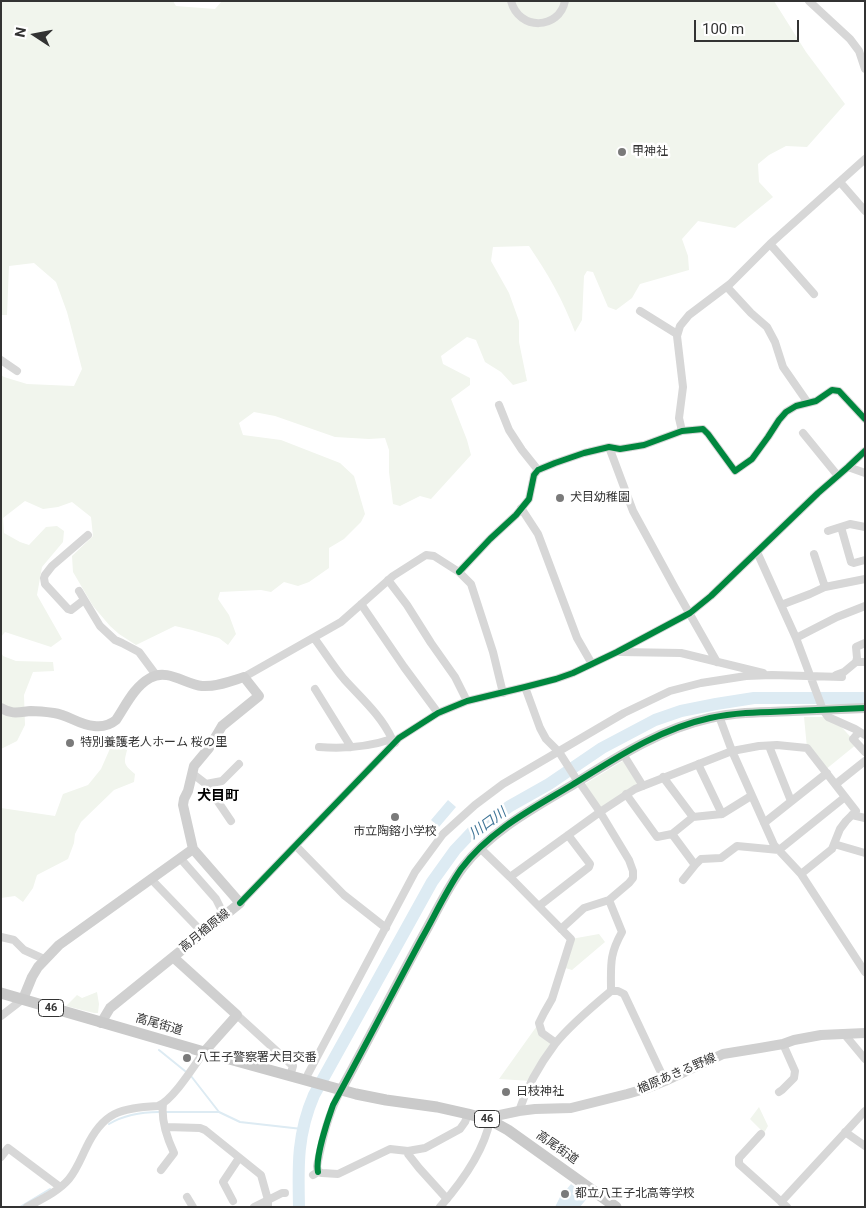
<!DOCTYPE html>
<meta charset="utf-8">
<style>
body{margin:0}
#map{position:relative;width:866px;height:1208px;overflow:hidden;background:#fff;font-family:Roboto,sans-serif}
canvas{display:block}
.frame{position:absolute;inset:0;border:2px solid #333;pointer-events:none}
.north{position:absolute;left:10px;top:10px;width:50px;height:50px;-webkit-text-stroke:4px #fff;paint-order:stroke;rotate:281deg;font-size:14px;font-weight:700;line-height:20px;text-align:center;color:#333}
.north::after{content:'';display:block;margin:auto;width:18px;height:22px;background:#333;clip-path:polygon(50% 0,100% 100%,50% 72%,0 100%)}
.scale{position:absolute;left:694px;top:20px;width:105px;height:22px;box-sizing:border-box;border:2px solid #333;border-top:0;padding-left:6px;font-size:15px;line-height:18px;white-space:nowrap;color:#333;-webkit-text-stroke:4px #fff;paint-order:stroke}
</style>
<div id="map">
<canvas width="866" height="1208"></canvas>
<div class="frame"></div>
<div class="north">N</div>
<div class="scale">100 m</div>
</div>
<script>
const ctx = document.querySelector('canvas').getContext('2d');
ctx.lineJoin = 'round';
function fill(path, color) {
  ctx.fillStyle = color;
  ctx.fill(path, 'evenodd');
}
function stroke(path, color, width, dash) {
  ctx.strokeStyle = color;
  ctx.lineWidth = width;
  ctx.lineCap = dash ? 'butt' : 'round';
  ctx.setLineDash(dash || []);
  ctx.stroke(path);
}
function drawText(font, color, halo, rows, align = 'center') {
  ctx.font = font + ' Roboto,"Noto Sans JP",sans-serif';
  ctx.lineWidth = 5;
  ctx.setLineDash([]);
  ctx.textBaseline = 'middle';
  ctx.strokeStyle = halo;
  ctx.fillStyle = color;
  for (const [text, x, y, turn = 0] of rows) {
    ctx.save();
    ctx.translate(x, y);
    ctx.rotate((+turn || 0) * Math.PI / 180);
    ctx.textAlign = isNaN(turn) ? turn : align;
    if (halo) ctx.strokeText(text, 0, 0);
    ctx.fillText(text, 0, 0);
    ctx.restore();
  }
}
fill(new Path2D(`
 M1,1h172l3,5 39,3 7,-8h552l32,51 39,52 -38,43 -21,-1 -17,9 -11,9 1,18 14,15 -38,31 -37,-7 -16,18 6,17 1,14 -49,14 -8,14 -16,12 -8,-3 -15,-35 -6,-1 -3,5 -2,44 -7,12c-12,-32 -27,-58 -46,-86l-36,1 -2,14 18,32 10,28v21l8,39 -14,4 -12,-13 -16,-10 -9,-22 -9,-3 -26,19 2,8 27,14v7l-19,14 16,41 4,15 -40,44 -11,-3 -20,10 -7,-2 -4,-32v-22l-4,-12 -16,1 -34,-2 -60,-21 -21,-4 -15,11 4,12 38,5 59,23 14,13 11,38 -4,8 -17,17 -15,9v20l-20,14 -11,4 -14,-4 -13,10 -10,-2 -41,2 -2,7 11,16 7,19 -8,11 -9,-7 -27,-8 -17,-4 -39,19 -17,-11 -9,-8 -17,-20 -20,-34 -1,-16 21,-20 -2,-19 -19,-15 -14,5 -15,2 -18,-8 -22,17 1,15 16,9 9,3 17,-18 11,-1 7,5 -1,11 -21,25 -5,28 25,44 -11,8 -46,-15 -4,5v-262l3,2 23,7 47,2 8,-17 -15,-57 -11,-30 -22,-19 -25,3 -2,49h-6z
 M1,652l2,4 13,5 37,1 1,9 -21,1 -9,23 1,30 -8,16 -16,8z
 M804,717h24l8,4 21,23 -32,26 -18,-22z
 M116,735l7,2 5,9c-4,17 -6,17 7,28l-1,8 -20,8 -33,32 -6,12 -1,9 -6,16 -31,16 -4,13 -10,14 -8,-6 -14,2v-90l54,8 8,-22 25,-9 13,-16z
 M626,759l17,27 -43,26 -15,-28z
 M599,934l6,8 -33,28 -10,-3 9,-28z
 M97,992l2,12 -1,9h-4l-28,-7 11,-11 5,3z
 M539,1023l3,10 14,10 -25,38 -32,-2z
 M759,1107l9,19 -4,7 -14,-14z`), '#f1f5ed');
fill(new Path2D(`
 M448,800l8,7 -17,20 -8,-7z
 M571,1184l17,13 -8,10h-25l5,-10z`), '#ddebf3');
stroke(new Path2D(`
 M159,1050l26,21
 M191,1076l28,36
 M164,1112h55l21,10 62,7
 M109,1124c15,-9 33,-12 50,-12
 M20,1207l30,-18`), '#ddebf3', 2);
stroke(new Path2D(`
 M299,1207c-1,-41 -2,-73 15,-112l118,-213 23,-32 17,-18 38,-26 39,-22 53,-36 53,-28 26,-9 35,-7 38,-6h111`), '#ddebf3', 12);
stroke(new Path2D(`
 M511,1c8,30 48,29 54,0
 M809,1l41,38 9,12 6,18
 M840,182l25,29
 M770,244l44,50
 M727,287l24,26 16,14 8,15 8,25 25,36
 M640,311l37,23
 M1,360l16,11
 M499,405l10,25 13,20 16,20
 M682,431l-3,-13 4,-31 -6,-51 3,-10 9,-11 41,-31 40,-40 95,-85
 M803,433l35,43
 M609,447l24,64 42,77 42,74
 M848,467l17,6
 M521,508l17,26 39,104 15,26
 M841,527l10,35 3,1 11,-3
 M828,531l22,-7 15,3
 M757,552l39,86 27,72 5,7 27,12 10,6
 M814,554l11,33
 M459,572l31,-33 26,-24 13,-16 5,-24 4,-5 17,-7 29,-10 25,-6 11,2 24,-4 38,-14 21,-2 5,5 27,37 17,-12 16,-22 11,-17 7,-8 10,-6 20,-5 16,-11 7,1 26,28
 M388,580l19,25 24,38 24,34 12,24
 M79,591l21,35 15,14 7,3 17,9 17,23
 M84,600l-13,10 -3,-1 -23,-25 -1,-6 1,-3 7,-9 36,-31
 M361,604l43,63 34,46
 M781,605l29,-11 15,-7 40,-8
 M314,638c10,13 19,28 30,41 17,19 37,36 48,60
 M796,638l41,-21 28,-11
 M620,652l61,1 82,20
 M856,662l1,-4 -1,-11 9,-4
 M836,675l8,-3 12,-10h9
 M244,677l97,-55 52,-46 33,-21 8,1 25,16 12,12 22,68 10,41
 M315,689l36,58
 M719,716l13,35 42,94 27,29 64,98
 M859,732l-6,7 12,13
 M769,746l22,55
 M319,747c25,2 49,0 73,-8l3,4
 M623,754l20,32
 M698,764l24,50
 M193,774l13,10 25,37
 M663,777l30,40
 M206,784l16,-3 17,-17
 M836,784l29,-23
 M626,794l31,43 15,-3 21,-17 29,-3 29,-18
 M852,815l13,3
 M764,823l63,-50
 M672,834l23,31
 M834,844l31,9
 M296,846l48,49 42,33
 M480,848l30,29 90,-65 35,-23 97,-38 27,-5 18,-1 30,3 49,63 -10,10 -6,8 -8,20 -31,25
 M180,858l36,41 8,16
 M510,877l61,62 -19,60 -8,14 -5,10 3,10 14,10
 M151,879l52,54
 M683,880l12,-15 6,-6 20,-1 16,-12 42,4 66,-53
 M240,903l159,-165 39,-25 29,-12 58,-14 31,-8 17,-6 44,-21 73,-39 21,-17 107,-103 30,-26 17,-16
 M539,906l50,-39 1,-3 -22,-29
 M561,929l23,-21 25,-8
 M1,937l13,3 10,10 20,9
 M611,991h7l6,3 41,87
 M237,1015l56,51 -3,10
 M1,1016l22,-17
 M845,1035l20,24
 M308,1074l107,-202 28,-38 32,-29 28,-21 121,-71 46,-22 31,-8 45,-7 26,-1 70,2
 M779,1092l3,-2 12,-12 1,-7 -12,-27
 M519,1111c8,-25 21,-47 36,-67 15,-19 38,-38 56,-53 0,-26 -2,-36 11,-59l-13,-32 20,-17 4,-5v-7l-4,-11 -29,-48 -18,-26 -7,-9 -16,-25 -13,-13 -6,-11 -15,-41
 M166,1127l34,1 5,2 56,45 7,25v7
 M845,1132l20,14
 M761,1134l-22,24v6l48,43
 M408,1151v3l11,14 28,31
 M1,1157l7,-9 52,39
 M161,1170l13,-17c-7,-15 -13,-33 -11,-49
 M318,1172l-1,-6c6,-29 10,-49 24,-76
 M313,1175l5,-3 4,1 16,1 52,-25 18,2 17,-3 35,-19 5,-7 3,-8
 M187,1197l6,10
 M233,1201l-10,-19 16,-24
 M781,1202l84,-91
 M27,1207c15,-8 32,-16 42,-28 8,-10 12,-21 17,-31 17,-36 34,-40 72,-42 15,-6 36,-40 46,-54
 M254,1207l28,-14h3
 M440,1207c21,-24 44,-55 50,-87`), '#d7d7d7', 8);
stroke(new Path2D(`
 M1,708c12,7 18,4 30,3 8,0 16,1 23,2 15,2 25,12 40,13 8,1 16,-1 22,-6 10,-15 18,-33 34,-42 17,-10 35,6 52,8 14,1 29,-5 42,-9l15,19 -37,30 -13,22 -15,18 -6,25 -4,8 -1,6 10,44 47,54 -130,105 -9,15
 M173,957l64,58 -33,37
 M23,999l9,-22 6,-10 21,-22 134,-96
 M341,1090c28,-51 54,-103 82,-154 13,-23 24,-48 40,-69 29,-37 71,-59 111,-83 43,-27 86,-55 136,-66 27,-6 55,-6 83,-7 24,-1 48,-2 72,-3
 M490,1120l10,-5 19,-4 16,-2 36,-1 56,-14 21,-6 17,-7 58,-27 37,-6 23,-4 11,-4 27,-5 44,-2`), '#d0d0d0', 10);
stroke(new Path2D(`
 M1,993l203,59 152,42 30,6 51,7 31,7 22,6 18,10 108,77`), '#cacaca', 11);
stroke(new Path2D(`
 M459,572l31,-33 26,-24 13,-16 5,-24 4,-5 17,-7 29,-10 25,-6 11,2 24,-4 38,-14 21,-2 5,5 27,37 17,-12 16,-22 11,-17 7,-8 10,-6 20,-5 16,-11 7,1 26,28
 M240,903l159,-165 39,-25 29,-12 58,-14 31,-8 17,-6 44,-21 73,-39 21,-17 107,-103 30,-26 17,-16
 M318,1172c-3,-14 10,-53 15,-67 30,-55 59,-111 89,-167 13,-23 24,-47 39,-69 28,-38 71,-60 111,-84 44,-27 87,-56 138,-67 28,-6 55,-6 83,-7 24,-1 48,-2 72,-3`), '#00873e', 6);
for (const [x, y, r, color] of [
 [622,152,5,"#7a7a7a"],
 [560,498,5,"#7a7a7a"],
 [70,743,5,"#7a7a7a"],
 [395,817,5,"#7a7a7a"],
 [187,1058,5,"#7a7a7a"],
 [506,1092,5,"#7a7a7a"],
 [565,1194,5,"#7a7a7a"]
]) {
  const dot = new Path2D();
  dot.arc(x, y, r, 0, 2 * Math.PI);
  ctx.fillStyle = color;
  ctx.fill(dot);
  stroke(dot, '#fff', 2);
}
for (const [x, y, w] of [
 [51,1008,25],
 [487,1119,25]
]) {
  const box = new Path2D();
  box.roundRect(x - w / 2, y - 8.5, w, 17, 4);
  ctx.fillStyle = '#fff';
  ctx.fill(box);
  stroke(box, '#333', 1);
}
drawText('bold 11px', '#333', null, [
 ["46",51,1008],
 ["46",487,1119]
]);
drawText('12px', '#333', '#fff', [
 ["甲神社",632,152],
 ["犬目幼稚園",570,498],
 ["特別養護老人ホーム 桜の里",80,743],
 ["市立陶鎔小学校",395,832,"center"],
 ["八王子警察署犬目交番",197,1058],
 ["日枝神社",516,1092],
 ["都立八王子北高等学校",575,1194]
], 'left');
drawText('12px', '#333', '#fff', [
 ["高月楢原線",205,931,-39],
 ["高尾街道",159,1025,16],
 ["楢原あきる野線",677,1074,-23],
 ["高尾街道",557,1148,35]
]);
drawText('bold 14px', '#000', '#fff', [
 ["犬目町",218,796]
]);
drawText('italic 14px', '#3f7597', '#fff', [
 ["川口川",488,824,-36]
]);
</script>
